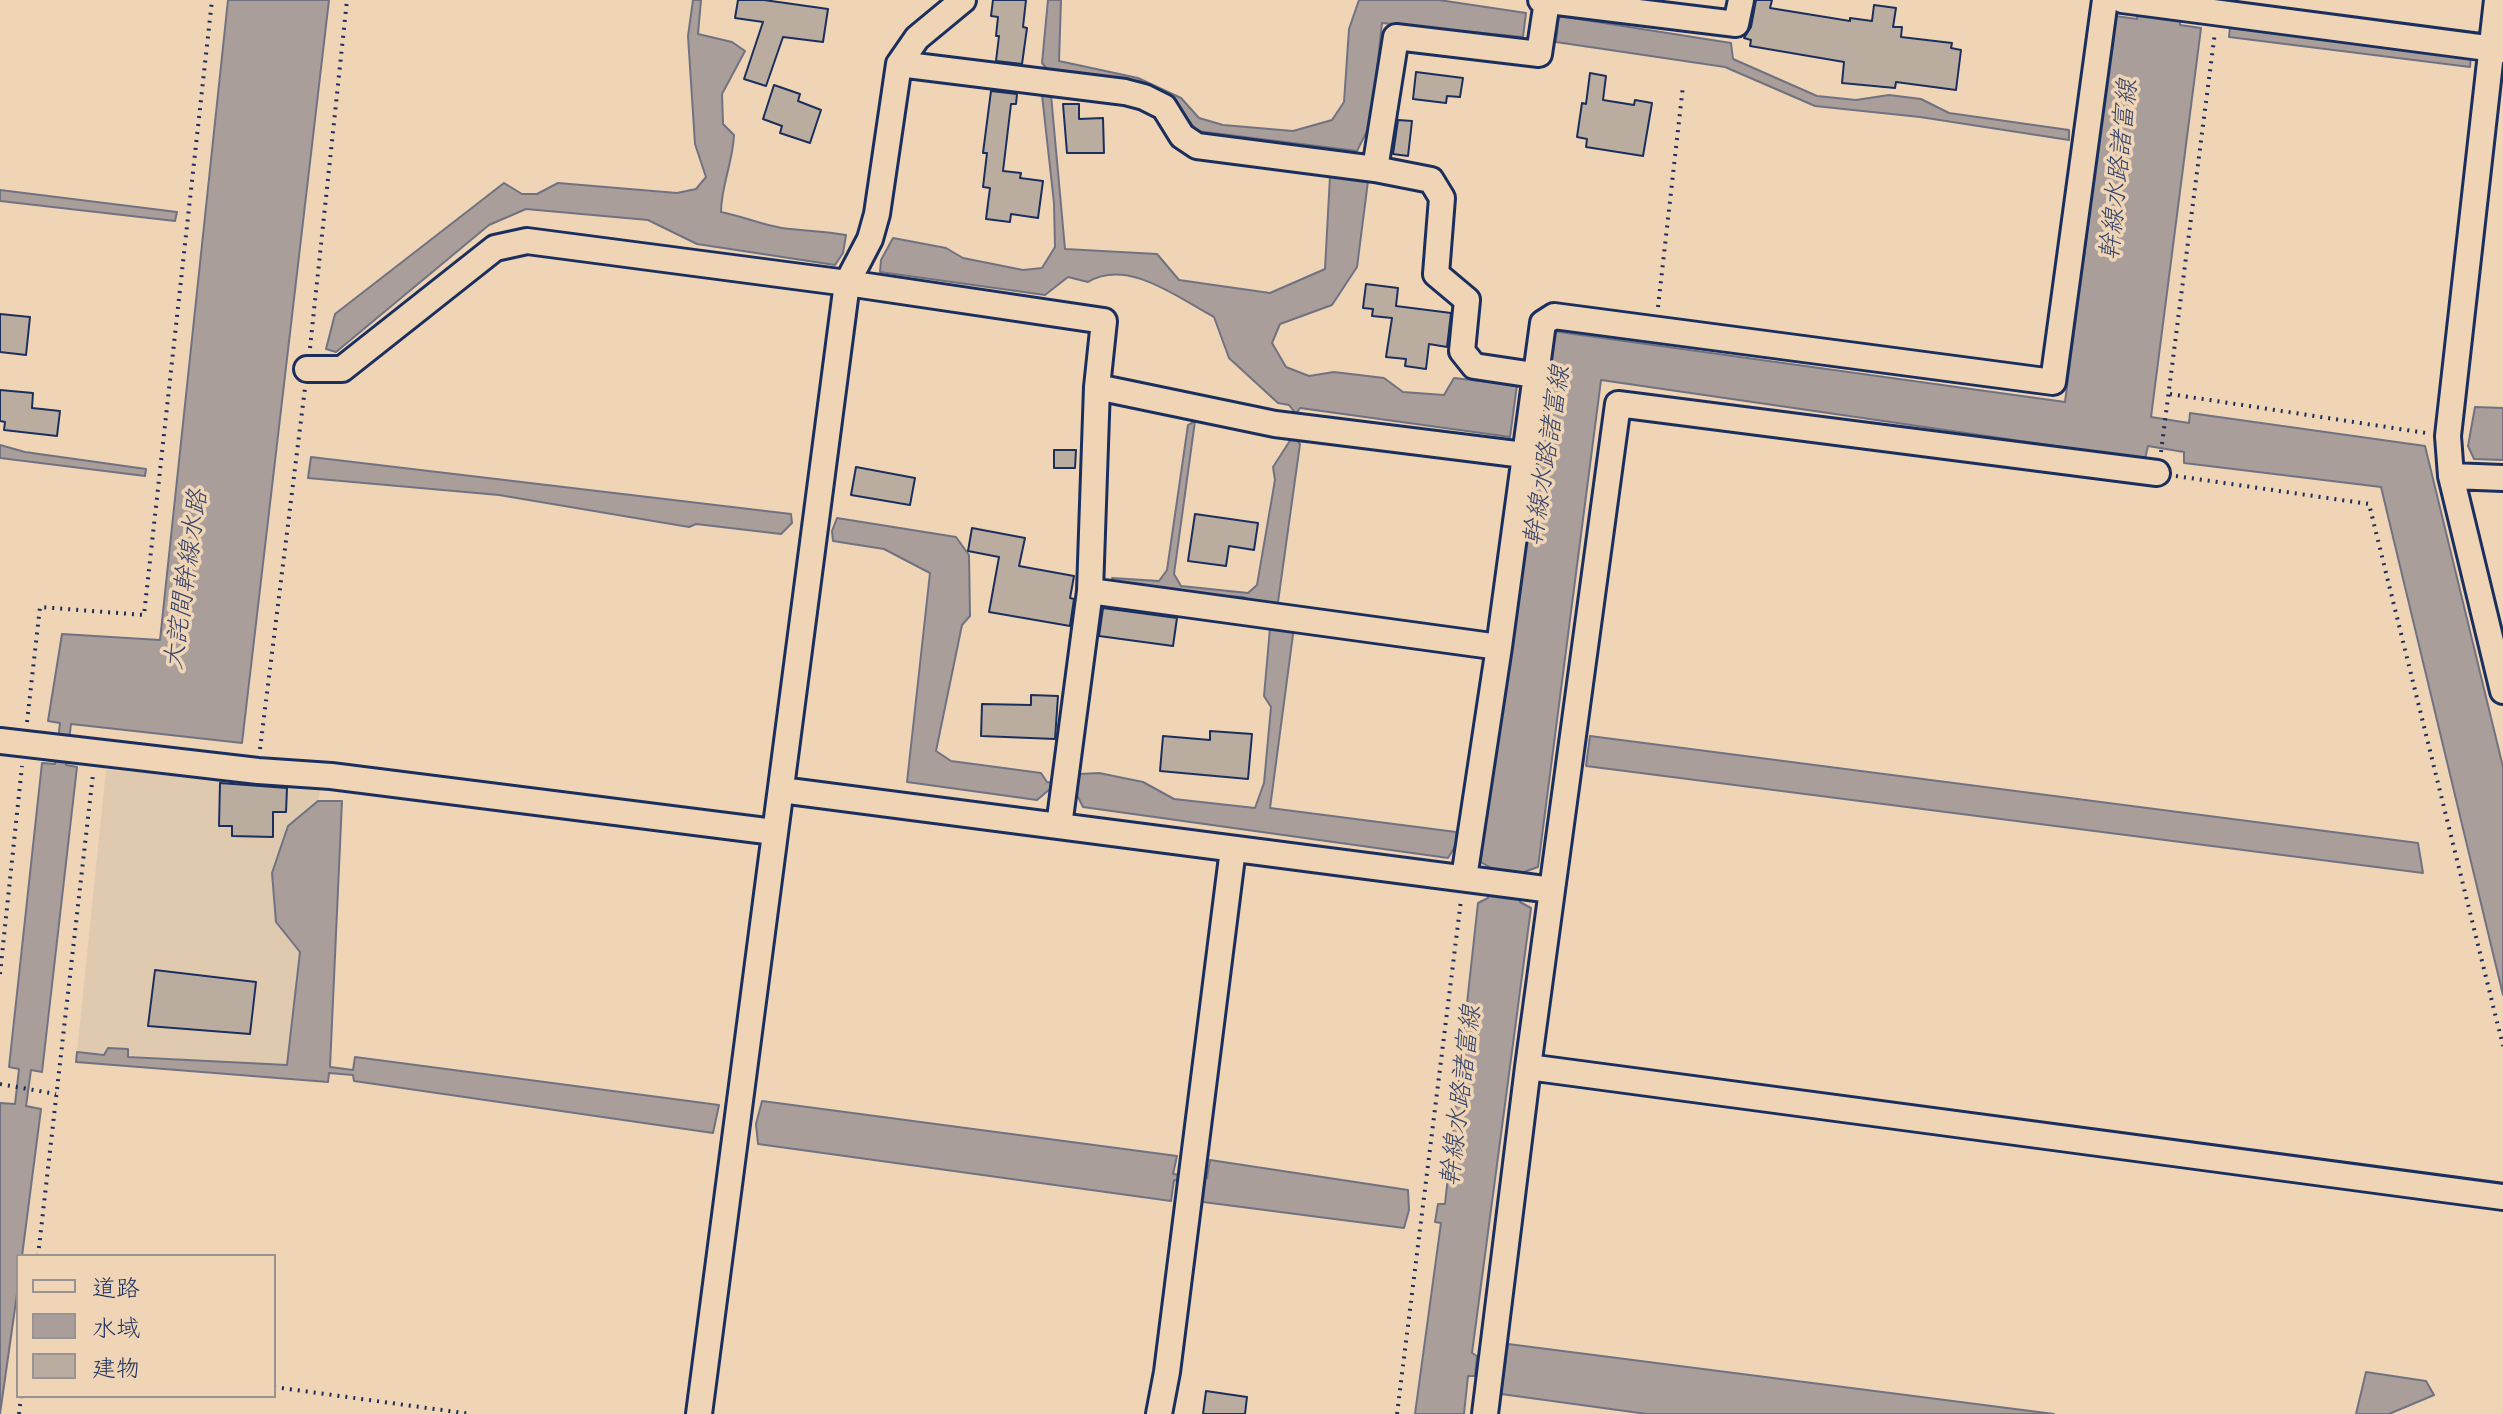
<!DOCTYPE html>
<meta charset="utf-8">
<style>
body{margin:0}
#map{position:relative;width:2503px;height:1414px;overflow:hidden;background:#efd5b6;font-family:Mynerve,"Klee One",sans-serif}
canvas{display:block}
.legend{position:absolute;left:16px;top:1254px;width:260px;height:144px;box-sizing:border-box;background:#efd5b6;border:2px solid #9a9393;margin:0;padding:10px 14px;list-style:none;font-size:24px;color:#1b2f5e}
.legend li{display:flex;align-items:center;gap:16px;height:40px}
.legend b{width:40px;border:2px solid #9a9393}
</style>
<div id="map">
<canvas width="2503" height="1414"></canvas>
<ul class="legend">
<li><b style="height:10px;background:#efd5b6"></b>道路</li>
<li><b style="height:22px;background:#a99e9a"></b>水域</li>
<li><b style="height:22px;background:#bbaca0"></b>建物</li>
</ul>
</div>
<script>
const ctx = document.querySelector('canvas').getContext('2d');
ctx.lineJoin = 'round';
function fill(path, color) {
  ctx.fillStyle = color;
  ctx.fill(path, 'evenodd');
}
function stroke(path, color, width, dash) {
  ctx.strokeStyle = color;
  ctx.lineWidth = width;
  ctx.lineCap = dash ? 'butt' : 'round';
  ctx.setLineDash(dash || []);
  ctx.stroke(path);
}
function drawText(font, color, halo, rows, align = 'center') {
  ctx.font = font + ' Mynerve,"Klee One",sans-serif';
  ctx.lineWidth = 7;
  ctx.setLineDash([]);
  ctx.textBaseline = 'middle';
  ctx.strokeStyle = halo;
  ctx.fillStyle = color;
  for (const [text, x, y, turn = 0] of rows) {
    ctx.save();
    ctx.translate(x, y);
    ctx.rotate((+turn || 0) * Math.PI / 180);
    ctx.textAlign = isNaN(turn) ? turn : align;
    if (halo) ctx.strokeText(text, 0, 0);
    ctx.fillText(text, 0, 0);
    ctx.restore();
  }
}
fill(new Path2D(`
 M106,770l216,13 -4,18 -30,25 -12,96 24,30 -13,114 -210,-14z`), '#dfc9af');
const water = new Path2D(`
 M228,0h101l-87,743 -171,-19 -5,41 11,2 -35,305 -11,-2 -5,36 15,3 -19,147h-4v31l-18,127v-311l15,1 4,-35 -10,-2 33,-304 13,1 5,-41 -12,-2 14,-87 98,6z
 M693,0h8l-3,34 34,8 13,9 -23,43 1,30 11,11c-1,27 -13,51 -13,77 21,4 41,13 61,16 22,3 42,3 64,7l-3,18 -8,12 -138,-21 -49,-24 -122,-11 -37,16 -153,127 -10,-3 9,-35 169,-131 18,11h15l21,-11 119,10 19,-4 10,-12 -11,-33 -7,-108z
 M1048,0h13l-2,61 79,17 43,20 18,20 24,7 70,6 39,-11 12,-18 5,-73 10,-29h80l87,13 -3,24 -141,-14 -11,100 -14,28 -160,-20 -23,-30 -122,-26 -10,-12z
 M2140,0h41l-1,25 21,3 -50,389 38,6 1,-10 235,33 78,321v228l-122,-508 -197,-24v-11l-36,-6 -3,13 -544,-79 -63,487 -14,5 -4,30 11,6 -59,445 5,3 -2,20h-7l-4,38h-49l26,-191 -6,-1 3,-18h7l33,-301 10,-5 5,-29 -16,-9 75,-529 513,71 50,-386 22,3z
 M1559,16l172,27 2,16 84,37 39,4 33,-5 32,4 28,14 120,17v10l-149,-23 -105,-11 -90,-39 -169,-25z
 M2230,27l241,29 -1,11 -241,-30z
 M1042,95h9l14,154 92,5 22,26 91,13 55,-24 5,-93 15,2 5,-3v4l18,2 -11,86 -25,38 -52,19 -8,19 14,24 23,9 25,-4 50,6 19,14 41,3 10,-17 63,7 -7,52 -210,-29 -4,6 -7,-9 -11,-2 -49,-45 -15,-41c-36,-19 -86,-59 -126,-35l-20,-5 -23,18 -165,-23 1,-12 12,-22 53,10 17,10 60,12 19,-2 13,-21 -1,-44z
 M0,190l177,22 -2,9 -175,-20z
 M2475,407l28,1v52l-29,-1 -6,-13z
 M1195,421l-21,153 7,12 67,7 9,-8 18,-105 -2,-13 20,-31 7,8 -22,158 -8,6 -27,-11 -61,-4 -66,-9 -4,-6 47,3 8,-11 21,-145z
 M0,445l25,7 121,17 -1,7 -145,-18z
 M311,457l480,57 1,9 -11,11 -85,-10 -7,3 -190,-32 -191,-17z
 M837,518l119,19 13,18 1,61 -8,9 -26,126 15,10 90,12 6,9 29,6 4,-14 19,-1 44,9 31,17 81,9 9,-25 7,-76 -7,-11 6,-68 6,-5 18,4 -24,181 186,24v13l-8,13 -365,-51 -7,-14 -26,-4 -13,11 -130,-18 23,-209 -46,-24 -51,-8 -1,-10z
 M1590,736l828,107 5,30 -837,-107z
 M318,801h24l-12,266 23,3 2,-13 364,48 -6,28 -359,-52 -1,-6 -24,-2 -1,9 -252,-20 1,-10 27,3 4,-7 20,1v8l159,8 13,-113 -24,-30 -4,-49 16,-47z
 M762,1101l415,55 -4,18 34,4 3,-18 198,30 1,20 -5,18 -201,-26 1,-17 -30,-5 -3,21 -413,-57 -2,-20z
 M1508,1344l546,70h-407l-146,-20z
 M2366,1372l60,9 8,14 -45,19h-33z`);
fill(water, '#a99e9a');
stroke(water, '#707282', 2);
const building = new Path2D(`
 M738,0h26l64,9 -5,33 -40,-5 -17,49 -22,-7 19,-57 -28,-4z
 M993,0h33l-3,27 4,1 -5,36 -26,-3 3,-25h-3l2,-19 -7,-1z
 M1756,0h16l-2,8 80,13v-3l22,3 2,-16 22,3 -3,19h9l-1,10 51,6 -1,5 10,2 -5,40 -60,-8 -1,6 -53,-5 2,-21 -94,-16 1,-6 -7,-2 7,-11z
 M1416,72l47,6 -3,19 -13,-1 -1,7 -33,-4z
 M1590,73l16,3 -3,24 31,5 1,-5 17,3 -9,53 -57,-9 1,-8 -10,-2 5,-34 4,1z
 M774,85l26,9 -2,7 23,9 -11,33 -30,-10 2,-7 -19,-7z
 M991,91l26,3 -1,10h-5l-8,67 18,2 -1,5 23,3 -5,37 -27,-4 -1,8 -24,-3 4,-31 -7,-1 4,-34h-4z
 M1063,104h16v15l24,-1 1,35h-37z
 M1398,120l14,1 -4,35 -15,-2z
 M1366,284l32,4 -2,18 55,7 -4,34 -18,-3 -3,25 -21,-3 1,-7 -20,-2 6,-39 -20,-2 1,-7 -10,-1z
 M0,314l30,3 -4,38 -26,-3z
 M0,390l33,3 -1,15 28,3 -3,25 -53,-6 1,-8 -5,-1z
 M1054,450h22l-1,18h-21z
 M856,467l59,11 -5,27 -59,-10z
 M1195,514l63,9 -4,27 -25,-4 -3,20 -38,-5z
 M972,528l53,10 -6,28 55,10 -4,22 4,1 -4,27 -81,-14 10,-55 -31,-6z
 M1103,608l74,10 -4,28 -74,-10z
 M1031,695l27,1 -3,43 -74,-3 1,-32 49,1z
 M1210,731l42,3 -4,45 -88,-8 3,-35 47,4z
 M220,783l67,5 -1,24h-13v25l-41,-1v-10h-13z
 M155,970l101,12 -6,52 -102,-8z
 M1206,1391l41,6 -2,17h-42z`);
fill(building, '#bbaca0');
stroke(building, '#1b2f5e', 2);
const street = new Path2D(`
 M1541,0l195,24 5,-24
 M2122,0l381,50
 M2497,0l-49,436 3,40 52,215
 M899,64l226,28 19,5 20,10 18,29 15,10 178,23 56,11 11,18 -6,76 31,26 -5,51 12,15 60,9
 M1375,169l21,-132 143,17 8,-53
 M307,369h35l153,-121 32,-7 320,42 257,38 -7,66 -7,204 -31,235
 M1097,387l178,37 249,31
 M2451,476l52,2
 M1090,591l409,56
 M0,741l258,30 73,5 443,56
 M781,790l771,100
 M1464,878l35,-231 44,-324 11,-7 499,66 52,-382
 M1528,1067l975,130
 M699,1414l148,-1131 23,-44 7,-25 22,-150 18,-26 46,-38
 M1159,1414l8,-42 66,-523
 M1485,1414l43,-347 90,-663 539,69`);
stroke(street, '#1b2f5e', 30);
stroke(new Path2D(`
 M1658,307l25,-221
 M310,348l37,-348
 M2170,394l256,39
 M2161,452l54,-420
 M2176,476l193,28 134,542
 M27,722l13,-115 104,8 68,-615
 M260,749l45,-361
 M0,974l22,-208
 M0,1084l56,10
 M38,1256l55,-482
 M274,1387l197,27
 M19,1414l2,-18
 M1397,1414l64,-514`), '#1b2f5e', 4, [2, 6]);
stroke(street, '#efd5b6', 24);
drawText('italic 26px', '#37456a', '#efd5b6', [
 ["幹線水路諸富線",2121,170,-84],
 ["幹線水路諸富線",1549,456,-81],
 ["大詫間幹線水路",188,580,-82],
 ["幹線水路諸富線",1463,1096,-83]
]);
</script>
